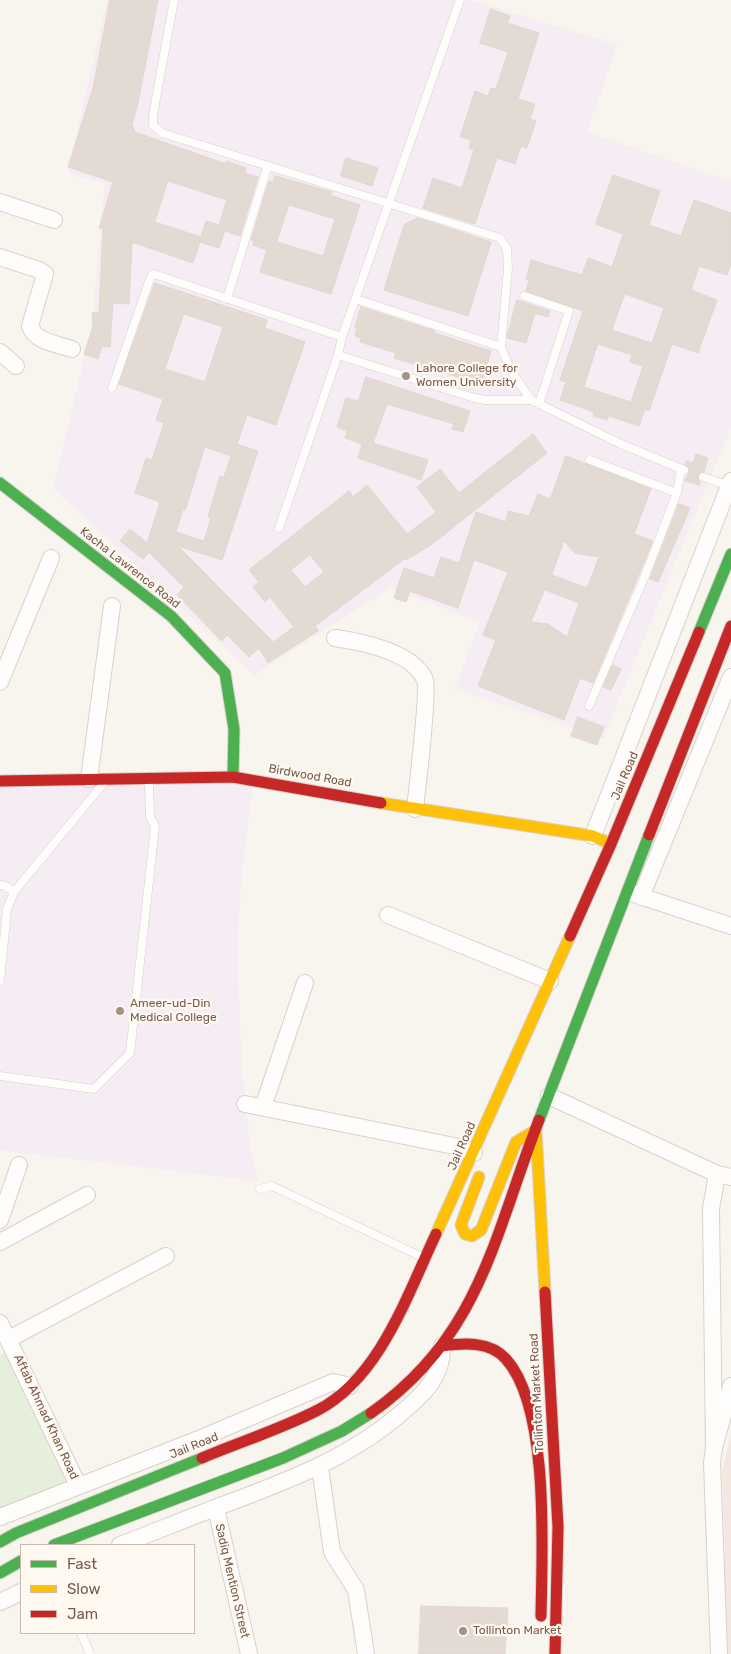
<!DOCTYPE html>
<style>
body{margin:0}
#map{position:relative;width:731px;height:1654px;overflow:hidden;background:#f8f4ee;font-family:Rubik,sans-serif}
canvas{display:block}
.legend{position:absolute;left:20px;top:1544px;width:175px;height:90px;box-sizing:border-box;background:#fff9f1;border:1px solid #c9baaf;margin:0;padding:6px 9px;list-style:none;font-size:15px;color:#785b4d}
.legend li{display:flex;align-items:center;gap:10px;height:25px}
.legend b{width:25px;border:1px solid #c9baaf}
</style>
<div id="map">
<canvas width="731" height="1654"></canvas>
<ul class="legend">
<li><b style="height:6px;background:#4caf50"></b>Fast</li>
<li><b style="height:6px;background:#ffc107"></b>Slow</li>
<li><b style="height:6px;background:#c62828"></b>Jam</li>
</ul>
</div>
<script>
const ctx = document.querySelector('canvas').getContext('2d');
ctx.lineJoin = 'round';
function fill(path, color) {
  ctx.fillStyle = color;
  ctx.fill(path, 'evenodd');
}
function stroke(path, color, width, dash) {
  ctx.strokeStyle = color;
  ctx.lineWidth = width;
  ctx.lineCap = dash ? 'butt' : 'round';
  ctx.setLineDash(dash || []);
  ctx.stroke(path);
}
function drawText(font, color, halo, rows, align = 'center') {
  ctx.font = font + ' Rubik,sans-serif';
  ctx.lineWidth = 4.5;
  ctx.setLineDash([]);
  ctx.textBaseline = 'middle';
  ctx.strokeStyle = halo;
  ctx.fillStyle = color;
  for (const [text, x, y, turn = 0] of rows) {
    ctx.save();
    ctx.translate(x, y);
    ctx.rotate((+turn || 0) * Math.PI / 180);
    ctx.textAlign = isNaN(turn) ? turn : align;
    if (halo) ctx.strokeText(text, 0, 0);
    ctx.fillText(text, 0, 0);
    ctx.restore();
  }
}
fill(new Path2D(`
 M731,1433v221h-7l-4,-82 5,-18 -3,-82z`), '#f5e7df');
fill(new Path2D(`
 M107,0h363l147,45 -30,87 144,49v246l-128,311 -148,-49 25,-67 -90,-34 -136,87 -201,-187 39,-162 13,-143 -37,-10z
 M253,780l-12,102 -4,71 5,116 8,77 8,35 -258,-31v-369z`), '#f5ecf4');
fill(new Path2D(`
 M13,1347l62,136 -69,22 -6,4v-154z`), '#e6efd9');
const building = new Path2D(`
 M110,0h48l-20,103 -6,21 3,8 91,32v-3l20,7 -1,5 13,4 -18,59 -15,-5 -6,17 -19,-6 -7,21 -61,-21 -3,62 -16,-1 -3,44 -8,-1 -4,13 -14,-5 9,-28 -1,-13 7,-1 4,-83 -4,-1 14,-46 -45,-15 25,-79zM168,181l59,19 -8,25 -13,-4 -5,16 -46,-15z
 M491,9l19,7 -3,7 32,10 -21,66 17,5 -5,15 6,2 -9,27 -6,-2 -6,18 -18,-6 -22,66 -52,-16 10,-30 29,10 12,-38 -5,-2 2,-8 -11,-3 15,-46 13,5 3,-8 5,1 12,-37 -28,-9z
 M346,158l32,10 -6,18 -31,-10z
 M613,175l47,16 -11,34 32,11 13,-36 37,13v51l-4,11 -28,-9 -8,24 26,10 -19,53 -26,-9 -23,67 -4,-2 -6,17 -30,-10 -2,4 -14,-4 1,-4 -34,-12 6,-18 -6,-2 23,-69 -57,-20 3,-11 -3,-1 5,-19 51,15 6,-17 24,9 11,-33 -27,-10zM625,294l39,14 -12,35 -40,-13zM598,344l34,11 -2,7 13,4 -12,36 -47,-15z
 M275,176l57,16 -2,3 30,10 -29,89 -71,-22 7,-22 -14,-5 1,-4 -3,-1 18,-59 4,1zM289,205l46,14 -12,37 -46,-14z
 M418,218l73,24 -23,74 -84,-26 20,-65z
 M155,283l112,37 -2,8 40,14 -29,83 -29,-10 -10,29 21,7 -36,109 -44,-14 95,96 21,-15 -24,-30 -5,5 -12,-15 6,-5 -10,-12 100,-79 4,6 14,-12 40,49 29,-22 -19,-25 23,-18 19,24 74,-59 14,19 -116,92 -25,15 1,-3 -92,69 3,5 -50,32 -9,-15 -10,9 -22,-22 -5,6 -45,-46 7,-8 -35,-35 -6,7 -23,-18 10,-12 17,14 13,-41 -25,-9 11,-35 6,2 12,-37 -8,-3 7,-21 -44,-15zM184,314l39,13 -18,55 -40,-13zM205,447l26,9 -7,21 -4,-1 -12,41 3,1 -7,23 -28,-9 7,-23 2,1zM310,555l14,17 -19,15 -14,-17z
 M517,300l33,11 -2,6 -13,-4 -9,30 -19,-5z
 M361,307l74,24 -1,2 57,18 -8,29 -4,-1 -1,4 -84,-25 2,-5 -36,-11 1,-4 -6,-2 2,-7 -2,-1z
 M366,377l104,34 -7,21 -11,-3 2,-5 -67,-20 -14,39 55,17 -7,20 -63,-22 4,-14 -17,-6 2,-7 -10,-4 9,-29 12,3z
 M696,454l12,4 -4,14 -6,4 2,9 -15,-4 5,-11 -5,-5 1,-4 7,2z
 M566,456l85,33 -17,45 19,7 -60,142 -13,-5 -16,42 -86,-34 18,-46 -13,-5 25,-63 -34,-12 -16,48 -48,-17 -4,11 -12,-4 10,-30 30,10 7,-21 18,6 17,-51 30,10 2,-11 21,5 9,-22 12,5zM564,541l11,12 24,4 -12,31 -35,-13zM545,590l34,13 -12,34 -19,-13 -17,-2z
 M679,504l11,4 -32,74 -8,-3z
 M613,665l8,4 -10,21 -8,-3z
 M578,717l26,10 -7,18 -26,-9z
 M421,1606l87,2 -3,46h-86z`);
fill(building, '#e3dad3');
stroke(building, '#e1d7d0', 1);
const lane = new Path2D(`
 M174,0l-21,115v10l9,8 338,105 7,11 1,19 -7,79 10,24 20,29
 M524,296l45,15 -30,93
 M227,299l41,-134
 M356,299l145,48
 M338,355l133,42 14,3h46l90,44 63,26
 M112,388l39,-112 3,-2 188,63
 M590,460l87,33
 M703,477l26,9
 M279,528l59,-173 4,-18 118,-337
 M589,706l56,-130 32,-83 4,-24
 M0,885l6,1 8,6
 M0,981l7,-72 7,-17 89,-108
 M0,1076l94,13 36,-36 25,-227 -5,-9 -1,-34
 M260,1189l12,-3 150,71
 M81,1633l9,21`);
const street = new Path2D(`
 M0,202l54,18
 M0,257l39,13 6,4 -15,52c5,16 27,18 42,23
 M0,352l16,14
 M335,638c27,4 78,14 90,42 4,8 -8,112 -10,129
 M0,682l51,-124
 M89,779l23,-173
 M593,836l138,-355
 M631,893l100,33
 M641,897l90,-220
 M388,915l162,66
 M549,1096l168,78 14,3
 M245,1104l214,43 15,6
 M263,1107l42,-124
 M0,1220l19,-55
 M0,1242l87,-47
 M0,1323l78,162
 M9,1339l157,-83
 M714,1448l-3,-239 6,-35
 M320,1467l12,85 24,38 10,64
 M216,1508l33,146
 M0,1517l199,-78 134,-57 17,4
 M120,1545c32,-12 63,-25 95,-37 69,-26 135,-49 191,-99 20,-17 37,-35 36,-63
 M0,1602l21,-10
 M719,1654l-7,-191 2,-15 17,-62`);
const fast = new Path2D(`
 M0,483l171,133 54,57 9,56 -1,48
 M699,632l32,-78
 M539,1120l110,-285
 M0,1542l16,-9 186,-75
 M54,1545l229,-87 59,-27 29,-18
 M0,1573l21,-12`);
const slow = new Path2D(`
 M381,803l212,33 18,8
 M479,1177l-18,48 4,9 7,2 9,-6 35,-88 20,-12 9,162
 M436,1234l134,-298`);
const jam = new Path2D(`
 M0,781l233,-4 148,26
 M649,835l82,-209
 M570,936l41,-92 88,-212
 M545,1292l13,235 -3,127
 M442,1346c22,-3 48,-5 64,13 44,49 36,193 35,257
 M371,1413c110,-77 123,-178 168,-293
 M202,1458c38,-16 79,-29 116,-48 62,-32 90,-117 118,-176`);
stroke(lane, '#d8d1cc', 9);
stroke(street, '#d8d1cc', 18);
stroke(fast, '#d8d0ca', 13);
stroke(slow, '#d8d0ca', 13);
stroke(jam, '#d8d0ca', 13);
stroke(lane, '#fefdfc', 8);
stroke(street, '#fefdfc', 16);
stroke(fast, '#4caf50', 11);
stroke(slow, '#ffc107', 11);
stroke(jam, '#c62828', 11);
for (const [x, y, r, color] of [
 [406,376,5,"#a59185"],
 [120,1011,5,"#a59185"],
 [463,1631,5,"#a59185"]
]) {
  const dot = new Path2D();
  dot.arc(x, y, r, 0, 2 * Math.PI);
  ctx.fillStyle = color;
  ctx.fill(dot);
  stroke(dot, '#fff9f1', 2);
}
drawText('12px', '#785b4d', '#fff9f1', [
 ["Lahore College for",416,369],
 ["Women University",416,383],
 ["Ameer-ud-Din",130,1004],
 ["Medical College",130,1018],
 ["Tollinton Market",473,1631]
], 'left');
drawText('12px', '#785b4d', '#fff9f1', [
 ["Kacha Lawrence Road",130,568,38],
 ["Birdwood Road",310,776,10],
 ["Jail Road",625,776,-67],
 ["Jail Road",462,1146,-66],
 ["Tollinton Market Road",537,1393,-93],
 ["Aftab Ahmad Khan Road",46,1417,65],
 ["Jail Road",194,1446,-22],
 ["Sadiq Mention Street",232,1581,77]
]);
</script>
